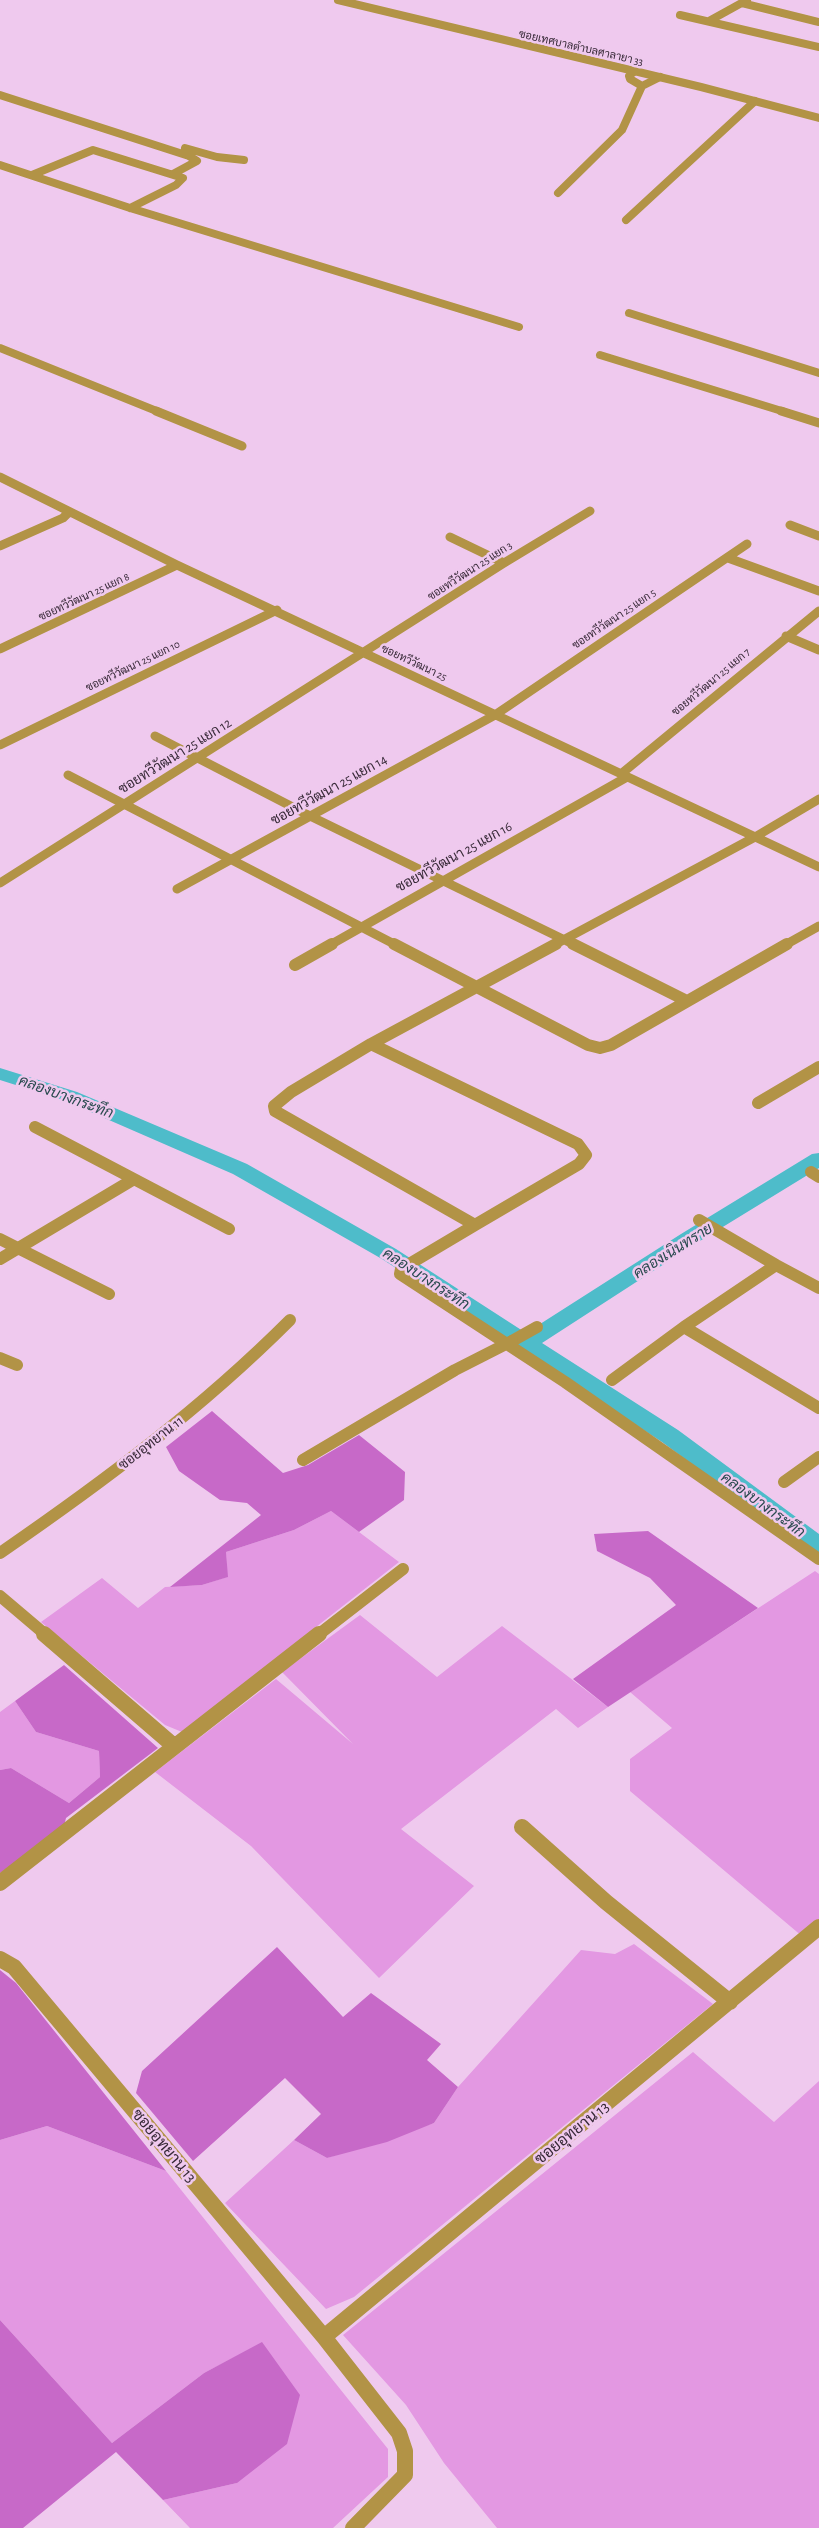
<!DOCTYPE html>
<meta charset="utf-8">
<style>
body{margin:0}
canvas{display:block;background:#efc9ee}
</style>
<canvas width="819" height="2528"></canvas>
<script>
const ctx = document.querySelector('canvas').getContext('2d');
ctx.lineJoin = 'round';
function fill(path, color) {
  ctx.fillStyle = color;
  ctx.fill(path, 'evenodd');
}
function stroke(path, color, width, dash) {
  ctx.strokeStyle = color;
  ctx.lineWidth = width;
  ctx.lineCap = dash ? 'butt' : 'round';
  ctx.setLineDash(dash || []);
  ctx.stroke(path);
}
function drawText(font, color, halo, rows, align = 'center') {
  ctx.font = font + ' "Alegreya Sans",Sarabun,sans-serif';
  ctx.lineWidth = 5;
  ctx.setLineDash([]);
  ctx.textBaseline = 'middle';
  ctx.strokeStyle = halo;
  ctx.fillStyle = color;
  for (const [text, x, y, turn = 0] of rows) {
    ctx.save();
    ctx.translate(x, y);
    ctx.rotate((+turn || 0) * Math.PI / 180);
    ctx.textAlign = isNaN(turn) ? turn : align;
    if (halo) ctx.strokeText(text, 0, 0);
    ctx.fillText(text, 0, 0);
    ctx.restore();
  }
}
fill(new Path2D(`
 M331,1511l68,51 -217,170 -17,-7 -124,-103 61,-44 36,30 27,-21 37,-2 25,-8 -1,-25 68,-22z
 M815,1571l4,3v351l-16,12 -173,-146v-32l42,-31 -42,-36z
 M360,1615l77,62 65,-51 106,81 -30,21 -22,-19 -155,120 73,57 -95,92 -128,-132 -96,-74 121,-93 77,65 -71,-72z
 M15,1701l21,31 63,19 1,26 -31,26 -58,-35 -11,2v-58z
 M634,1944l79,60 -359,293 -28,12 -101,-106 69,-63 33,18 107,-35 24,-36 123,-137 34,4z
 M693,2052l81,70 45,-41v447h-322l-53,-65 -38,-58 -63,-70z
 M47,2126l119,45 222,278v28l-55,51h-143l-27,-28 74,-17 25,-140 -58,30 -92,70 -112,-123v-180z`), '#e398e2');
fill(new Path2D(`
 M212,1411l71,62 25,-8 51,-30 46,37 -1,28 -45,32 -28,-21 -37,19 -68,22 2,25 -26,8 -32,2 91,-72 -14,-12 -27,-3 -41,-29 -13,-24z
 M648,1531l110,77 -150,99 -35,-28 103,-74 -26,-27 -53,-27 -3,-17z
 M64,1665l94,83 -92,70 -3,12 -63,43v-103l11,-2 58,35 31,-26 -1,-26 -63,-19 -21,-31z
 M277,1947l66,70 28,-24 70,51 -14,16 31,27 -24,36 -47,19 -60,16 -33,-18 27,-26 -36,-36 -92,83 -57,-68 6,-22z
 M0,1970l16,13 150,188 -119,-45 -47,14z
 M0,2320l112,123 92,-70 58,-31 38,53 -13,49 -50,39 -74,17 -47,-48 -93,76h-23z`), '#c769c8');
fill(new Path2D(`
 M0,1068l77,24 170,72 149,85 130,84 155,-99 131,-80 7,-1v15l-124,76 -153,99 136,87 141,104v21l-8,-3 -149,-110 -280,-183 -149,-85 -170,-74 -63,-20z`), '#4ebcca');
stroke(new Path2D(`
 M512,1341l25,-14`), '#b29346', 12);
stroke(new Path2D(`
 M742,3l77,19
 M680,15l139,32
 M709,21l38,-21
 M635,71l-6,5 1,3 12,7
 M0,95l189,61 8,5 -24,13
 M185,148l32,9 27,3
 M0,165l130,43 389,119
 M32,175l61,-25 90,28 -7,7 -46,23
 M558,193l64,-63 20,-44 18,-9
 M626,220l129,-119
 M629,313l190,60
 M0,348l159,64
 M600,355l185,57`), '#b29346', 8);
stroke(new Path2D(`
 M156,411l86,35
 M781,411l38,12
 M0,477l177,88 642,302
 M790,525l29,11
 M450,537l54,26
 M0,546l63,-28 5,-5
 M728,558l91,33
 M786,636l33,14
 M0,649l177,-84
 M155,736l155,80 265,129
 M0,745l277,-135
 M621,774l198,-163
 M68,775l328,170
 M0,883l504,-320 86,-52
 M177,889l318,-174 252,-171
 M330,945l297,-168
 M554,945l201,-108 64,-38
 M785,945l34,-19`), '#b29346', 9);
stroke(new Path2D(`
 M394,944l194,101 12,3 11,-3 176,-101
 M573,944l114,57
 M295,965l37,-21
 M371,1044l207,100 8,11 -7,9 -104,61 -200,-114 -1,-5 17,-14z
 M371,1044l185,-100
 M758,1103l61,-36
 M35,1127l194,102
 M811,1172l8,5
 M699,1220l77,45
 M475,1225l-74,44 -1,5 165,108 254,177
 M0,1239l109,55
 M0,1259l134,-80
 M684,1327l135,81
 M0,1358l17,7
 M612,1380l72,-53 92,-62 43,23
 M303,1460l152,-90 57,-29
 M784,1482l35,-25
 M0,1553c103,-71 201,-144 290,-233
 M0,1596l46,39
 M318,1635l85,-66`), '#b29346', 12);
stroke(new Path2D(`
 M44,1634l130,112
 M522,1827l84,75 124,100
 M0,1883l319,-249
 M0,1959l14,8 310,370 75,96 6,18v24l-52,53
 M324,2337l495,-410`), '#b29346', 16);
stroke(new Path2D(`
 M338,0l363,87 118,31`), '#b29346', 8);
drawText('11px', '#382a38', '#efc9ee', [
 ["ซอยเทศบาลตำบลศาลายา 33",581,48,13],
 ["ซอยทวีวัฒนา 25 แยก 3",470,571,-33],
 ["ซอยทวีวัฒนา 25 แยก 8",84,597,-25],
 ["ซอยทวีวัฒนา 25 แยก 5",614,619,-34],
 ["ซอยทวีวัฒนา 25",414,663,25],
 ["ซอยทวีวัฒนา 25 แยก 10",133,666,-26],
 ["ซอยทวีวัฒนา 25 แยก 7",711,682,-40]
]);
drawText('14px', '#382a38', '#efc9ee', [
 ["ซอยทวีวัฒนา 25 แยก 12",175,756,-32],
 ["ซอยทวีวัฒนา 25 แยก 14",329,790,-29],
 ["ซอยทวีวัฒนา 25 แยก 16",454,857,-29],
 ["ซอยอุทยาน 11",151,1443,-38]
]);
drawText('italic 15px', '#294a4f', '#efc9ee', [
 ["คลองบางกระทึก",66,1097,20],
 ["คลองเนินทราย",673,1251,-32],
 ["คลองบางกระทึก",426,1279,33],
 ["คลองบางกระทึก",763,1505,36]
]);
drawText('16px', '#382a38', '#efc9ee', [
 ["ซอยอุทยาน 13",572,2133,-39],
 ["ซอยอุทยาน 13",164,2146,50]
]);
</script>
